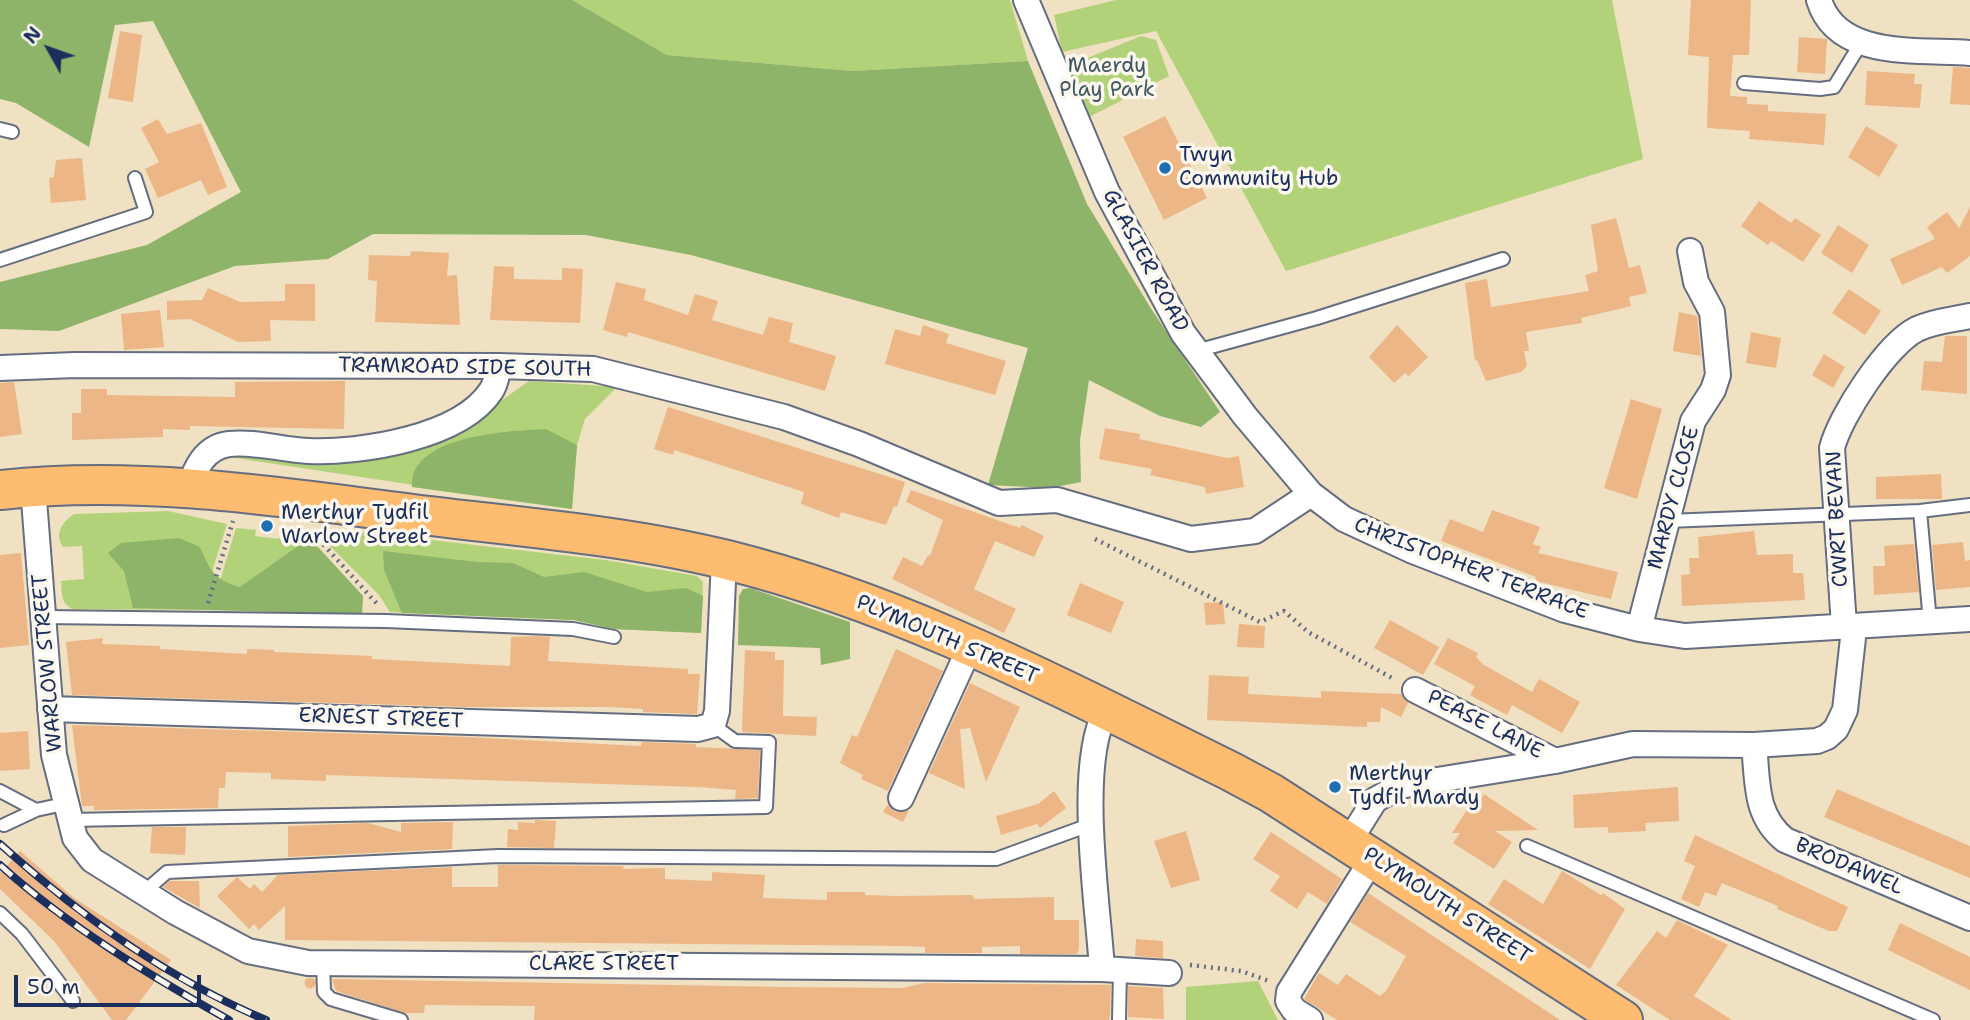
<!DOCTYPE html>
<style>
body{margin:0}
#map{position:relative;width:1970px;height:1020px;overflow:hidden;background:#efe1c2;font-family:"Shantell Sans",sans-serif}
canvas{display:block}
.north{position:absolute;left:14px;top:14px;width:70px;height:70px;-webkit-text-stroke:5px #fbf7ec;paint-order:stroke;rotate:310deg;font-size:19px;font-weight:700;line-height:28px;text-align:center;color:#1b2f5e}
.north::after{content:'';display:block;margin:auto;width:24px;height:32px;background:#1b2f5e;clip-path:polygon(50% 0,100% 100%,50% 72%,0 100%)}
.scale{position:absolute;left:14px;top:975px;width:187px;height:32px;box-sizing:border-box;border:4px solid #1b2f5e;border-top:0;padding-left:9px;font-size:21px;line-height:24px;white-space:nowrap;color:#1b2f5e;-webkit-text-stroke:5px #fbf7ec;paint-order:stroke}
</style>
<div id="map">
<canvas width="1970" height="1020"></canvas>
<div class="north">N</div>
<div class="scale">50 m</div>
</div>
<script>
const ctx = document.querySelector('canvas').getContext('2d');
ctx.lineJoin = 'round';
function fill(path, color) {
  ctx.fillStyle = color;
  ctx.fill(path, 'evenodd');
}
function stroke(path, color, width, dash) {
  ctx.strokeStyle = color;
  ctx.lineWidth = width;
  ctx.lineCap = dash ? 'butt' : 'round';
  ctx.setLineDash(dash || []);
  ctx.stroke(path);
}
function drawText(font, color, halo, rows, align = 'center') {
  ctx.font = font + ' "Shantell Sans",sans-serif';
  ctx.lineWidth = 7;
  ctx.setLineDash([]);
  ctx.textBaseline = 'middle';
  ctx.strokeStyle = halo;
  ctx.fillStyle = color;
  for (const [text, x, y, turn = 0] of rows) {
    ctx.save();
    ctx.translate(x, y);
    ctx.rotate((+turn || 0) * Math.PI / 180);
    ctx.textAlign = isNaN(turn) ? turn : align;
    if (halo) ctx.strokeText(text, 0, 0);
    ctx.fillText(text, 0, 0);
    ctx.restore();
  }
}
fill(new Path2D(`
 M572,0h438l18,61 -175,10 -186,-16z
 M1116,0h496l31,159 -357,112 -130,-240 -94,21 -8,-37z
 M1141,36l15,4 13,36 -80,41 -21,-51z
 M529,381l88,6 -32,32 -8,26 -5,64 -343,-52v-5l95,6 147,-36z
 M168,511l59,13 -27,86 -128,-1c-11,-6 -10,-15 -11,-28l23,-2 -2,-33 -19,1c-9,-13 -1,-25 11,-33z
 M236,528l20,2 -1,6 24,3 2,-5h25l57,62 -1,18 -151,-4z
 M345,530l260,30 92,16 6,6 -2,51 -87,-4 -40,-9 -184,-8 -11,-17 -63,-63z
 M1258,981l20,39h-92v-33z`), '#b2d279');
fill(new Path2D(`
 M0,0h572l95,55 186,16 175,-10 59,143 63,103 70,105 -19,15 -41,-11 -71,-36 -9,60 1,42 -31,6 -62,-3 40,-137 -337,-93 -105,-20 -213,-1 -45,25 -93,7 -176,65 -59,-2v-47l147,-37 94,-53 -88,-171 -38,4 -26,122 -73,-44 -16,-4z
 M546,429l31,16 -5,64 -160,-22c-3,-52 97,-56 134,-58z
 M179,538l21,9c10,24 15,33 40,40l58,-41 18,-1 47,51 -1,18 -229,-6 -9,-37 -16,-18 13,-10z
 M383,551l94,11 36,1 31,14 40,-5 63,20 39,-4 17,8 -2,37 -87,-4 -40,-9 -172,-7 -18,-43z
 M750,588l100,34v37l-29,6 -1,-17 -82,-3 1,-49 4,-7z`), '#8db469');
fill(new Path2D(`
 M1691,0h60l-2,55h-16l-3,41 17,1v7l21,1v6l58,3 -2,31 -75,-6 1,-8 -43,-3 2,-71 -21,-2z
 M120,31l22,4 -9,67 -25,-4z
 M1799,37l28,2 -2,35 -28,-2z
 M1953,67l17,1v37l-20,-1z
 M1867,71l48,3 -1,10h8l-2,24 -55,-3z
 M1165,116l42,82 -43,22 -41,-83z
 M158,119l9,15 34,-11 26,64 -19,8 -7,-15 -43,18 -13,-29 14,-7 -18,-34z
 M1866,126l32,19 -19,32 -31,-20z
 M82,158l4,42 -35,3 -2,-25 5,-1 2,-17z
 M1759,201l32,22 4,-5 26,17 -18,27 -32,-21 -3,4 -27,-19z
 M1970,207v49l-23,17 -5,-6 -40,18 -12,-26 45,-20 -8,-12 20,-15 12,16z
 M1616,218l13,50 11,-3 7,28 -18,4 2,9 -50,12 1,5 -56,9 3,19h-5l3,15 -6,6 -35,9 -9,-21 -2,1 -10,-78 22,-4 4,28 98,-16 -4,-16 13,-4 -7,-46z
 M1838,225l31,20 -17,28 -31,-20z
 M411,251l38,2 -2,23 10,-1 3,50 -85,-3 2,-41 -9,-1 1,-25 41,1z
 M494,266l20,1v12l48,1v-12l21,1 -3,54 -90,-3z
 M616,282l30,7 -2,11 44,15 7,-21 23,7 -6,19 51,15 6,-18 24,6 -4,19 47,14 -11,35 -197,-59 -1,5 -24,-7z
 M285,284h30v37l-45,-1 1,21 -33,1 -48,-23 -23,1v-19l35,-1 6,-12 32,14 45,-1z
 M1849,289l32,22 -16,24 -33,-22z
 M160,310l4,37 -40,3 -3,-36z
 M1679,312l18,4 4,40 -28,-5z
 M923,325l26,9 -3,9 60,18 -11,34 -110,-31 10,-35 25,7z
 M1397,325l31,32 -19,19 -4,-3 -11,10 -25,-26z
 M1751,332l30,6 -5,30 -30,-5z
 M1945,336h22v58l-46,-4 3,-29 18,1z
 M1824,354l21,13 -12,21 -21,-13z
 M345,381l-1,48 -154,-3v4l-27,-1v8l-91,3v-27h9v-24h26v6l128,2v-15z
 M14,382l8,52 -22,3v-54z
 M1631,399l31,10 -25,90 -33,-11z
 M668,407l237,75 -8,25 -3,-1 -8,19 -45,-13 -2,6 -38,-14 3,-12 -130,-42 -1,5 -19,-6z
 M1105,428l35,6 -1,5 88,19 12,-2 5,31 -38,7 -1,-7 -55,-12 2,-6 -53,-10z
 M1941,474l1,25h-66v-22z
 M911,490l109,38 2,-3 22,11 -10,21 -39,-16 -21,48 42,20 -12,24 -112,-54 11,-22 19,9 6,-11 2,1 13,-36 -37,-18z
 M1492,510l48,17 -7,17 8,3 -3,6 80,19 -7,27 -76,-18 1,-4 -95,-36 9,-22 33,13z
 M1754,531l3,24 36,-1v19h10l2,27 -123,6 -1,-31 9,-1 -1,-16h10l-1,-21z
 M1963,542l2,19 5,-1v27l-34,3 -4,-45z
 M1914,544l5,48 -45,3 -1,-29h12l-1,-20z
 M21,553l8,92 -29,3v-93z
 M1080,583l44,19 -13,31 -44,-18z
 M1223,602l2,22 -19,1 -2,-22z
 M1390,620l49,27 -16,28 -49,-27z
 M1239,624l26,2 -1,22 -27,-1z
 M538,636l12,1 -2,24 123,7 17,1v5h12l-3,40 -54,-2v-3l-33,-2h-144l-394,-12 -6,-53 37,-4 -1,6 58,2v3l87,5v-5l27,1v2l98,4v3l138,7 1,-29z
 M1448,638l30,15 -2,4 8,8 48,27 7,-13 41,23 -18,31 -50,-28 -5,10 -37,-20 5,-9 -41,-22z
 M896,649l47,22 -55,120 -27,-12 2,-4 -23,-12 12,-28 5,2z
 M745,650l30,2v8h9l-1,56 34,1 -1,19 -74,-4z
 M1209,675l40,2 -1,17 73,4v-7l80,3 7,9 -7,14 -20,-10 -1,15h-13v5l-160,-7z
 M970,683l50,24 -34,75 -16,-54 -10,1 5,60 -36,-16z
 M72,725l393,12 176,9 1,-4 54,2v3l64,3 -2,48 -23,1 1,-9 -38,-3 -372,-12v6l-55,-2v-6l-45,-1 -1,16h-6l-1,20 -124,2v-4h-12z
 M28,731l2,38 -30,2v-38z
 M1678,787l1,34 -34,2 1,8 -38,2v-6l-34,1 -1,-33z
 M1837,789l133,57v32l-146,-61z
 M1054,791l12,17 -26,20 -3,-4 -36,11 -5,-19 42,-12z
 M1484,794l54,36 -43,1 17,11 -18,27 -41,-26 7,-10h-8l22,-34 5,4z
 M888,804l7,8 14,-2 -6,12 -20,-10z
 M535,820l21,1 -2,27 -47,-1 1,-18 10,1v-8l17,1z
 M453,822l-1,27 -164,8v-31l80,-3 33,9v-9z
 M152,827h34l-1,28 -35,-2z
 M1186,831l14,49 -29,8 -17,-47z
 M1271,832l71,47 -15,25 -19,-12 -11,17 -27,-18 10,-15 -27,-17z
 M1695,835l153,72 -11,24h-8l-52,-22 1,-3 -56,-23 -6,13 -11,-4 -6,15 -18,-8 14,-33 -11,-5z
 M20,851l54,47 97,62 -45,60h-14l-58,-79 -54,-52v-16z
 M498,865l126,1 -1,3 42,-1v11l47,2v-9l53,3 -2,23 64,2v-8h38v3l31,1 76,-1 3,4 79,-2v23h25v28l-2,6h-57v-8l-38,1v6h-57v-6l-20,-1 -620,-6v-34l-26,24 -5,-6 -5,5 -32,-33 20,-19 13,12 4,-5 8,8 16,-17 174,-8v20h46z
 M1562,871l39,24 2,-2 22,16 -35,60 -102,-65 16,-25 39,25z
 M169,881h30l1,27 -37,-21z
 M1368,893l192,127h-223l-33,-21 15,-26 19,12 8,-11 34,22 6,-5 20,-35 -56,-34z
 M1677,920l51,25 -34,51 38,24h-62l-54,-35 41,-54 9,7z
 M1900,923l70,34v33l-82,-40z
 M1136,939l27,2v17l-28,-2z
 M304.5 983a5.5 5.5 0 1 1 11 0a5.5 5.5 0 1 1-11 0Z
 M332,979l454,8 116,1 23,-5 186,2 -1,31 -1,4h-575l1,-14 -110,-1 -1,8h-19l-69,-22z
 M1128,986l35,2 1,31 -36,-2z`), '#ecb687');
const service = new Path2D(`
 M1744,83l76,6 14,-2 27,-44
 M0,129l12,3
 M0,260l146,-48 -11,-34
 M1196,351l121,-33 186,-59
 M1920,511l10,111
 M1667,521l253,-10 50,-6
 M44,617l342,4 187,8 41,8
 M0,791l36,19
 M69,820l697,-13 3,-65 -34,-1 -22,-16
 M4,825l32,-15 28,-6
 M1527,846l406,174
 M144,892l23,-20 331,-16 498,3 96,-35
 M0,913l22,21 51,67
 M323,963l1,29 7,7 70,21
 M1119,1020l1,-50`);
const minor = new Path2D(`
 M1026,0l81,192 76,141 62,83 66,78 33,25 69,32 152,59 74,19 46,7 285,-17
 M1819,0c18,60 101,49 151,53
 M0,368l75,-3 424,1 94,3 191,48 75,27 140,59 58,-3 134,39 64,-8 56,-37
 M33,487l21,268 21,83 17,22 83,52 73,39 60,12 794,6 67,4
 M189,489c6,-21 16,-42 40,-45 25,-3 54,6 80,7 51,2 151,-13 182,-60 5,-7 6,-17 8,-25
 M1844,626l-12,-178c8,-32 55,-104 85,-119 17,-8 35,-9 53,-13
 M1639,629l54,-208 20,-31 5,-15 -6,-63 -16,-30 -6,-31
 M1415,690l140,71
 M50,709l648,20 15,-4 4,-14 7,-151
 M1754,745c4,37 0,70 31,95l185,78
 M901,798l69,-151
 M1348,843l27,-43 25,-14 155,-25 78,-17 121,1 63,-4 10,-4 9,-8 9,-19 8,-72 -3,-12
 M1102,969c-4,-65 -26,-204 4,-258
 M1310,1020l-16,-10 -6,-9 1,-9 84,-134`);
const primary = new Path2D(`
 M0,490c130,-14 262,4 390,21 112,15 227,22 337,49 177,44 340,131 503,211l41,22 352,227`);
stroke(service, '#656d81', 16);
stroke(minor, '#656d81', 28);
stroke(primary, '#656d81', 42);
stroke(new Path2D(`
 M314,534l64,71
 M1095,539l165,83 24,-11 24,21 86,47
 M208,603l25,-82
 M1190,965l51,6 28,10`), '#656d81', 4.5, [2, 5]);
stroke(service, '#fff', 12);
stroke(minor, '#fff', 24);
stroke(primary, '#fdbc6f', 38);
const rail = new Path2D(`
 M0,844c79,71 168,135 266,176
 M0,865c69,62 149,110 229,155`);
stroke(rail, '#1b2f5e', 8);
stroke(rail, '#fbf7ec', 5, [16]);
for (const [x, y, r, color] of [
 [1165,168,7,"#1f6fb2"],
 [267,526,7,"#1f6fb2"],
 [1335,787,7,"#1f6fb2"]
]) {
  const dot = new Path2D();
  dot.arc(x, y, r, 0, 2 * Math.PI);
  ctx.fillStyle = color;
  ctx.fill(dot);
  stroke(dot, '#fbf7ec', 2.5);
}
drawText('21px', '#415865', '#fbf7ec', [
 ["Maerdy",1107,67],
 ["Play Park",1107,91]
]);
drawText('21px', '#1b2f5e', '#fbf7ec', [
 ["Twyn",1179,156],
 ["Community Hub",1179,180],
 ["Merthyr Tydfil",281,514],
 ["Warlow Street",281,538],
 ["Merthyr",1349,775],
 ["Tydfil Mardy",1349,799]
], 'left');
drawText('21px', '#1b2f5e', '#fbf7ec', [
 ["GLASIER ROAD",1145,261,62],
 ["TRAMROAD SIDE SOUTH",465,368,1],
 ["MARDY CLOSE",1674,498,-75],
 ["CWRT BEVAN",1838,519,-93],
 ["CHRISTOPHER TERRACE",1471,569,21],
 ["PLYMOUTH STREET",947,640,23],
 ["WARLOW STREET",48,663,-95],
 ["ERNEST STREET",381,719,2],
 ["PEASE LANE",1485,725,27],
 ["BRODAWEL",1849,867,23],
 ["PLYMOUTH STREET",1447,906,33],
 ["CLARE STREET",604,965]
]);
</script>
